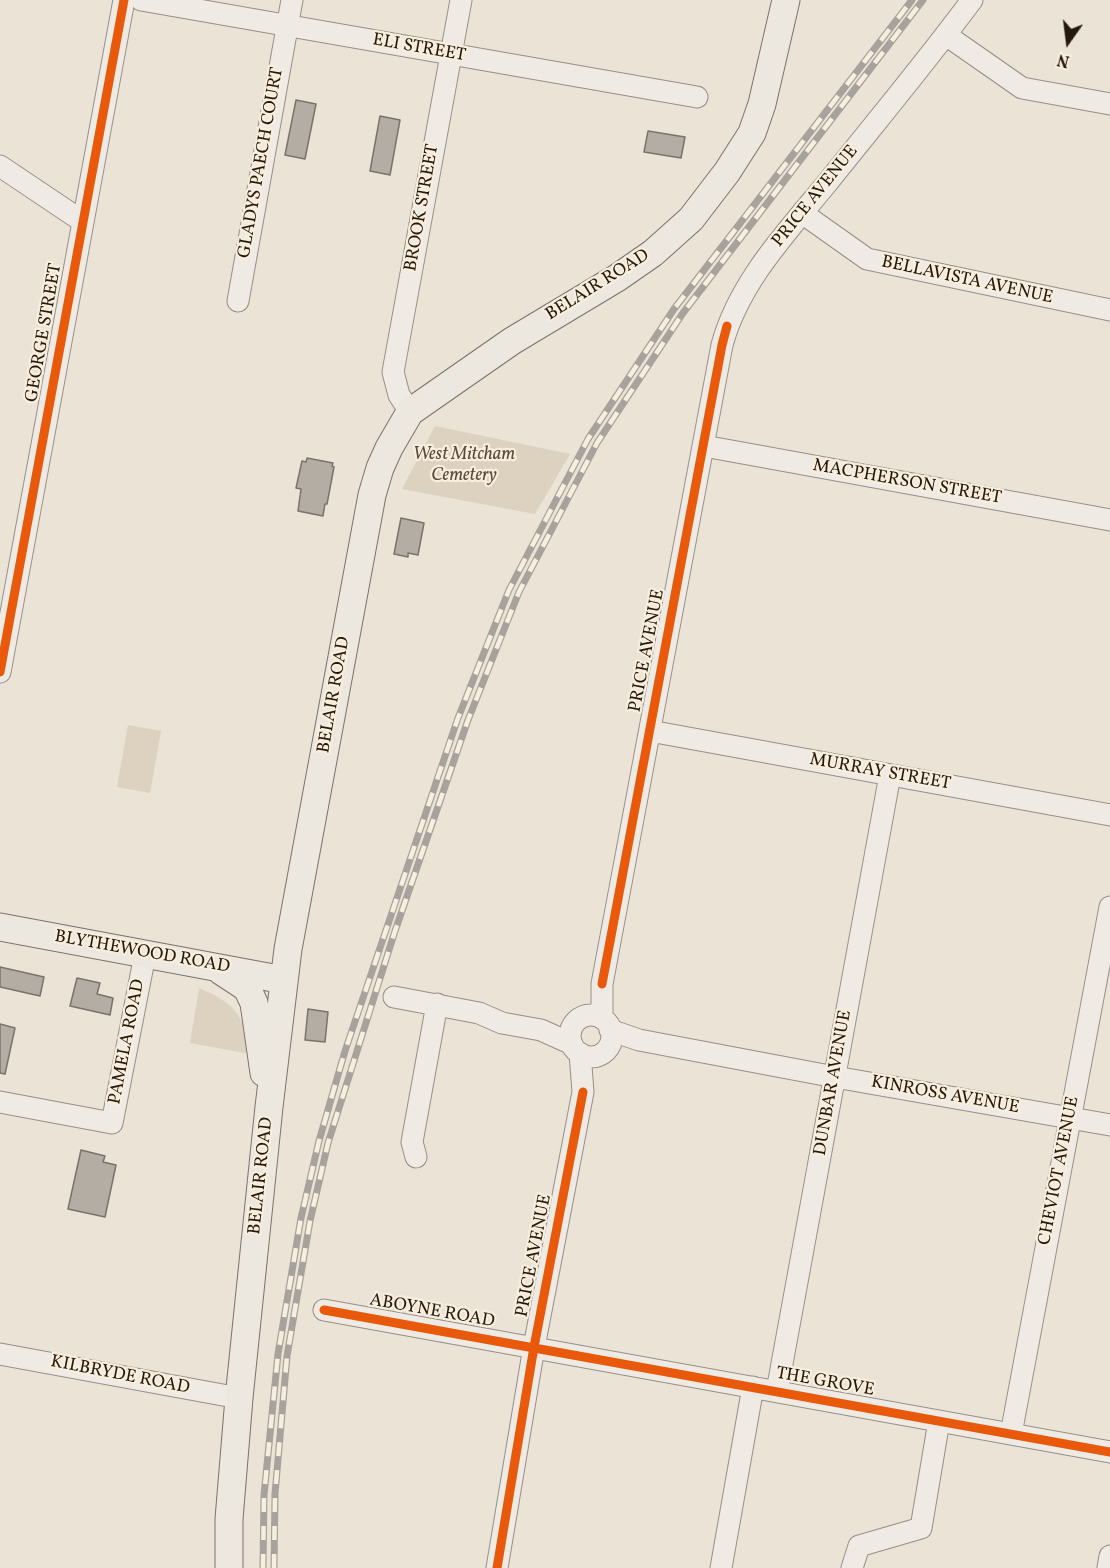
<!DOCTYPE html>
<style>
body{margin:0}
#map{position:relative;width:1110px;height:1568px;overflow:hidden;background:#ebe3d6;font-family:Vollkorn,serif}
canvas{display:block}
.north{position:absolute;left:1038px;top:12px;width:60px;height:60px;-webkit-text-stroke:4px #f8eede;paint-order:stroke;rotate:194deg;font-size:16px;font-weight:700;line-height:24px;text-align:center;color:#26180b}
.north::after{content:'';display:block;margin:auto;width:21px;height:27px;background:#26180b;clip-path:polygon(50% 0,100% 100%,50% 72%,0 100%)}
</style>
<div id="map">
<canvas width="1110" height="1568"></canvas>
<div class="north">N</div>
</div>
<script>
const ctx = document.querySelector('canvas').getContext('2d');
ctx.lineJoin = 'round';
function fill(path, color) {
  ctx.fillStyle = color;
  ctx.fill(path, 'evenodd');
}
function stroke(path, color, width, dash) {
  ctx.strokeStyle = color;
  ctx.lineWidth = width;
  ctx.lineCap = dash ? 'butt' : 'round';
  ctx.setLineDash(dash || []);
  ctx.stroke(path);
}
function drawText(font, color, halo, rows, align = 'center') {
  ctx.font = font + ' Vollkorn,serif';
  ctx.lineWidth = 4.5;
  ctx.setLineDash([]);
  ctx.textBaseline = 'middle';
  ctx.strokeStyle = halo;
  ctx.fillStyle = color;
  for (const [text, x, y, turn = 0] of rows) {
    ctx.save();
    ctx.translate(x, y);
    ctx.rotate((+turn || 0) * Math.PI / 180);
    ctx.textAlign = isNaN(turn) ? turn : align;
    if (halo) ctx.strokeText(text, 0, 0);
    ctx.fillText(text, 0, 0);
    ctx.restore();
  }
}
fill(new Path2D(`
 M435,426l135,28 -35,60 -133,-25z
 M128,725l33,6 -11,62 -33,-6z
 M199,988c37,16 44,26 51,66l-60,-11z`), '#ddd1bf');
const building = new Path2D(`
 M296,100l20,4 -11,55 -20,-4z
 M380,116l20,4 -10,55 -20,-4z
 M648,131l37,6 -4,21 -37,-6z
 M307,458l26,5 -1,3 2,1 -7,37h-2l-2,12 -25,-5 3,-22 -5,-1 6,-27 4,1z
 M401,518l23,5 -6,32 -10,-2v4l-14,-3z
 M0,967l44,10 -4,19 -40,-9z
 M77,978l23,5 -3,11 16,4 -3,17 -40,-9z
 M308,1009l20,3 -3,30 -20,-2z
 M0,1024l15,4 -10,46 -5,-1z
 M81,1150l24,6 -2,6 13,3 -11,52 -37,-8z`);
fill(building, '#b3ada4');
stroke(building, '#7a736b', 1.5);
const minor = new Path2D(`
 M141,0l556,97
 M946,35l76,53 88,16
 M0,166l82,55
 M802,213l65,46 243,51
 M238,301l54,-301
 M410,412l-11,-17 -6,-23 68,-372
 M704,446l406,74
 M0,672l124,-672
 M650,731l460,84
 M394,997l85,16 23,10 39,7 31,14
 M570 1036a21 21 0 1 1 42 0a21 21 0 1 1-42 0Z
 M602,1018v-34l120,-639c17,-63 65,-113 106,-163 48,-60 98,-120 144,-182
 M610,1030l29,10 196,37 275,48
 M0,1102l112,21 33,-168
 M416,1157l-4,-15 25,-138
 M324,1310l786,142
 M0,1354l239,44
 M777,1391l113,-616
 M1011,1434l99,-527
 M497,1568l37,-221 49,-255 -3,-39
 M721,1568l32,-181
 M852,1568l7,-22 62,-18 18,-107
 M1108,1568l2,-12`);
const major = new Path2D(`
 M0,927l284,53
 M221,971l26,17 7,15 10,70
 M229,1568v-49l10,-121 30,-291 19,-158 84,-454 8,-27 9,-20 21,-36 102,-71 105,-63 36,-25 38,-34 36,-47 25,-39 10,-29 24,-104`);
stroke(minor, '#968f87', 23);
stroke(major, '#7a736b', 29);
stroke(minor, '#efebe4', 21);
stroke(major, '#ece7df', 27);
const rail = new Path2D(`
 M263,1568l1,-73 14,-141 23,-136 18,-77 26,-90 113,-333 51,-128 79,-151 86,-130 238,-309
 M274,1568l1,-74 12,-138 23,-135 18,-78 67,-212 73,-211 51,-128 78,-149 86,-130 240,-313`);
stroke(rail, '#a8a29c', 7);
stroke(rail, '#f8eede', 4.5, [14]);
stroke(new Path2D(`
 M0,672l124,-672
 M602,984l120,-639 5,-19
 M324,1310l786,142
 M497,1568l37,-221 49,-255`), '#e8590c', 9);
drawText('18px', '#26180b', '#f8eede', [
 ["ELI STREET",419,49,10],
 ["GLADYS PAECH COURT",262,163,-80],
 ["PRICE AVENUE",816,197,-51],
 ["BROOK STREET",423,208,-80],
 ["BELLAVISTA AVENUE",967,281,12],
 ["BELAIR ROAD",598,286,-32],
 ["GEORGE STREET",45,333,-80],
 ["MACPHERSON STREET",907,483,10],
 ["PRICE AVENUE",648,651,-79],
 ["BELAIR ROAD",335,695,-80],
 ["MURRAY STREET",880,773,10],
 ["BLYTHEWOOD ROAD",142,953,10],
 ["PAMELA ROAD",128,1042,-79],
 ["DUNBAR AVENUE",834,1083,-80],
 ["KINROSS AVENUE",945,1096,10],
 ["CHEVIOT AVENUE",1060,1171,-79],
 ["BELAIR ROAD",262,1176,-84],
 ["PRICE AVENUE",535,1256,-79],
 ["ABOYNE ROAD",432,1312,10],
 ["KILBRYDE ROAD",120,1376,11],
 ["THE GROVE",825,1383,10]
]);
drawText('italic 18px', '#594b3b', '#f8eede', [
 ["West Mitcham",464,456],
 ["Cemetery",464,477]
]);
</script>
